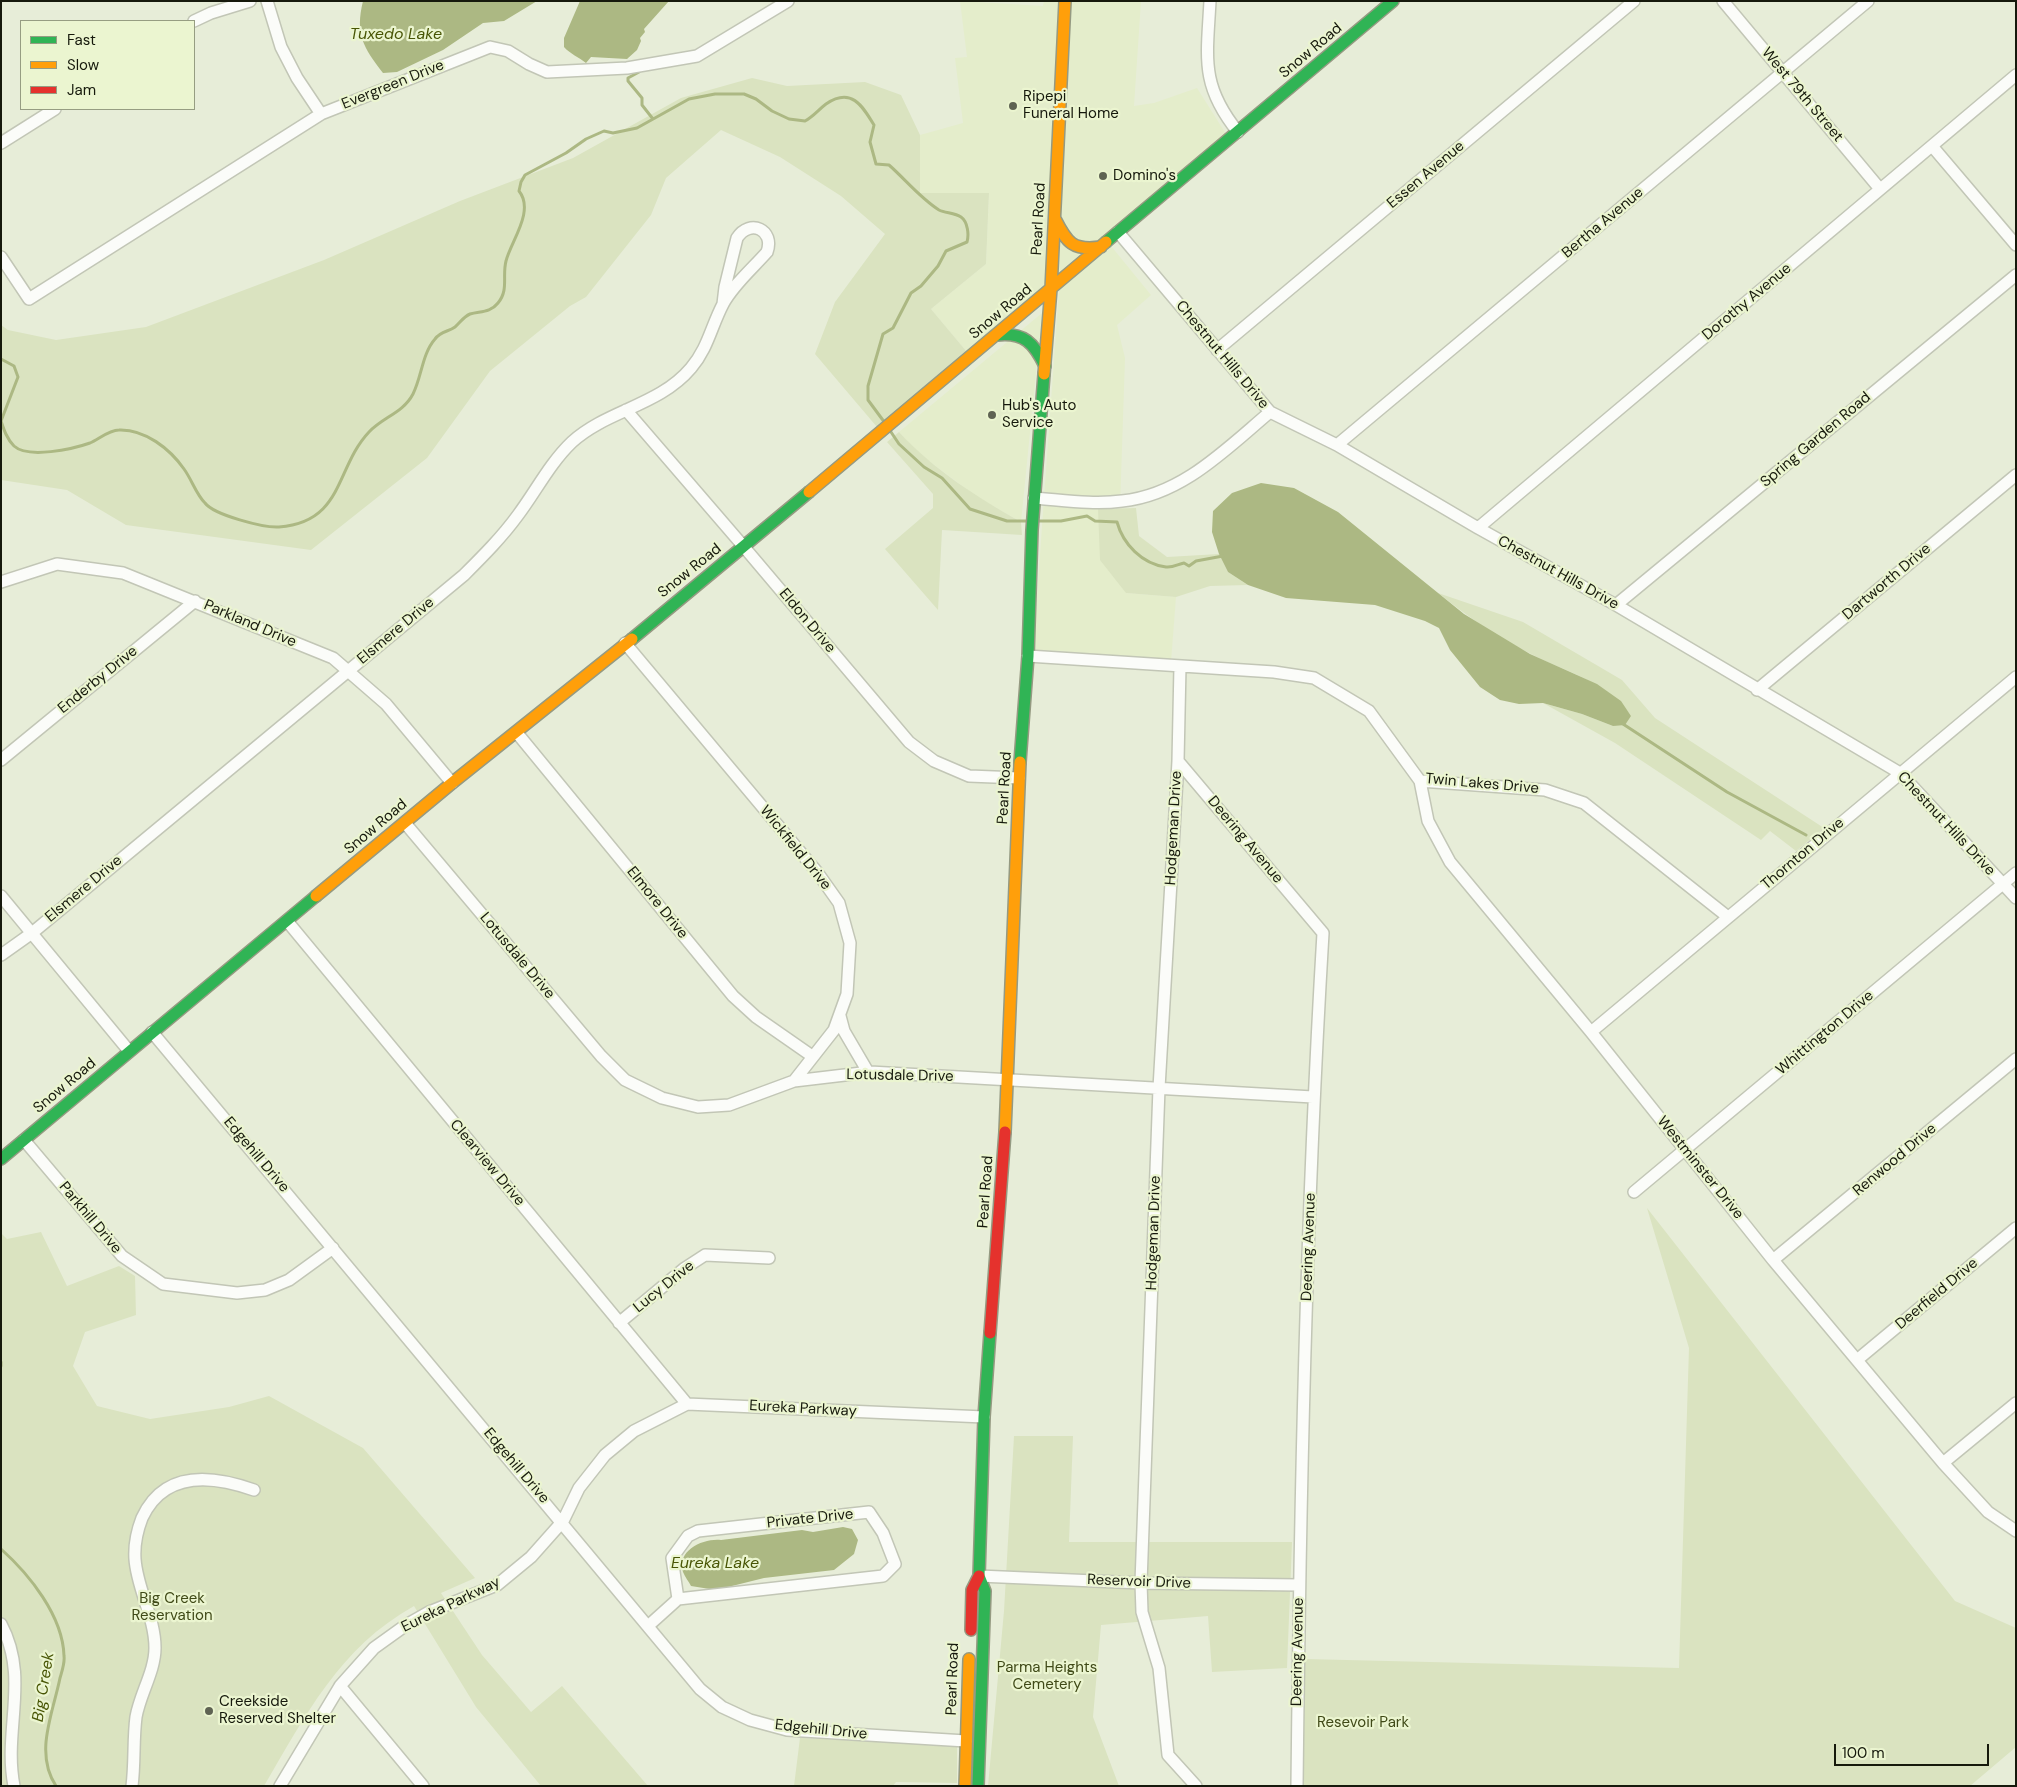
<!DOCTYPE html>
<style>
body{margin:0}
#map{position:relative;width:2017px;height:1787px;overflow:hidden;background:#e7edd8;font-family:"DM Sans",sans-serif}
canvas{display:block}
.frame{position:absolute;inset:0;border:2px solid #16190c;pointer-events:none}
.legend{position:absolute;left:20px;top:20px;width:175px;height:90px;box-sizing:border-box;background:#ebf5d0;border:1px solid #969d82;margin:0;padding:6px 9px;list-style:none;font-size:15px;color:#16190c}
.legend li{display:flex;align-items:center;gap:10px;height:25px}
.legend b{width:25px;border:1px solid #969d82}
.scale{position:absolute;left:1834px;top:1744px;width:155px;height:22px;box-sizing:border-box;border:2px solid #16190c;border-top:0;padding-left:6px;font-size:15px;line-height:18px;white-space:nowrap;color:#16190c;-webkit-text-stroke:4px #ebf5d0;paint-order:stroke}
</style>
<div id="map">
<canvas width="2017" height="1787"></canvas>
<div class="frame"></div>
<ul class="legend">
<li><b style="height:6px;background:#30b455"></b>Fast</li>
<li><b style="height:6px;background:#ff9f0a"></b>Slow</li>
<li><b style="height:6px;background:#e5322d"></b>Jam</li>
</ul>
<div class="scale">100 m</div>
</div>
<script>
const ctx = document.querySelector('canvas').getContext('2d');
ctx.lineJoin = 'round';
function fill(path, color) {
  ctx.fillStyle = color;
  ctx.fill(path, 'evenodd');
}
function stroke(path, color, width, dash) {
  ctx.strokeStyle = color;
  ctx.lineWidth = width;
  ctx.lineCap = dash ? 'butt' : 'round';
  ctx.setLineDash(dash || []);
  ctx.stroke(path);
}
function drawText(font, color, halo, rows, align = 'center') {
  ctx.font = font + ' "DM Sans",sans-serif';
  ctx.lineWidth = 4.5;
  ctx.setLineDash([]);
  ctx.textBaseline = 'middle';
  ctx.strokeStyle = halo;
  ctx.fillStyle = color;
  for (const [text, x, y, turn = 0] of rows) {
    ctx.save();
    ctx.translate(x, y);
    ctx.rotate((+turn || 0) * Math.PI / 180);
    ctx.textAlign = isNaN(turn) ? turn : align;
    if (halo) ctx.strokeText(text, 0, 0);
    ctx.fillText(text, 0, 0);
    ctx.restore();
  }
}
fill(new Path2D(`
 M960,1l83,5 1,-5h97l-7,105 20,-3 43,-15 29,46 -259,218 -36,-43 55,-45 3,-70h-69v-59l43,-12 -8,-65 12,-1z
 M1111,246l40,49 -34,30 8,33 -5,150 -22,1 28,84 50,4 -5,65 -138,-10 26,-362z
 M1042,313l-21,209 -44,-25 -60,-45 -18,-20z`), '#e4edcb');
fill(new Path2D(`
 M752,78l35,8 78,-4 36,13 19,40v58h69l-3,71 -55,45 36,43 -90,75 -62,-73 20,-52 50,-68 -44,-38 -61,-39 -59,-27 -55,48 -15,37 -65,82 -16,9 -80,65 -63,87 -116,92 -185,-25 -59,-35 -66,-10v-155l7,5 48,10 90,-13 178,-67 136,-59 113,-43 108,-60z
 M899,432c35,38 78,65 122,90l1,13 -80,-5 -4,80 -53,-61 48,-41v-14l-46,-52z
 M1136,508l3,28 28,21 52,-3 9,18 20,13 -38,1 -34,11 -50,-4 -26,-33 -2,-51z
 M1438,593l85,29 99,58 33,38 169,110 -28,23 -26,-20 -9,9 -146,-97 -72,-40 39,11 31,12 18,-10c-24,-35 -64,-43 -100,-62 -33,-16 -64,-38 -93,-61z
 M1647,1208l308,393 61,27v119l-46,39h-675l10,-127 374,9 10,-320z
 M41,1232l26,54 52,-20 16,10 1,39 -51,17 -12,34 24,40 53,13 79,-12 40,-11 94,52 112,130 -34,15 41,62 49,57 31,-26 86,100h-107l-65,-79 -62,-101c-75,42 -108,109 -150,180h-263v-553l6,6z
 M1014,1436h59l-4,106h223l-5,126 -75,4 -4,-56 -107,9 -8,92 26,69h-131l16,-175z
 M800,1738l157,7v38l-61,-1 -3,4h-99z`), '#dae3c0');
fill(new Path2D(`
 M363,1h174l-33,20 -21,2 -40,27 -46,22 -14,1c-20,-26 -28,-39 -20,-72z
 M580,1h89l-25,28 1,3 -5,6 1,3 -4,9 -10,9 -36,-2 -5,6c-7,-6 -16,-9 -22,-16v-9z
 M1261,483l33,5 44,24 126,102 66,40 67,30 24,17 10,15 -6,9 -12,1 -31,-12 -39,-11 -24,1 -19,-4 -20,-13 -30,-37 -11,-22 -14,-7 -50,-16 -89,-7 -38,-13 -20,-13 -9,-18 -7,-22 1,-21 19,-18z
 M843,1527l9,2 6,11 -4,14 -20,16 -70,8 -48,12 -25,-4c-2,-4 -6,-9 -8,-14 -7,-22 21,-34 38,-32l81,-10 11,2z`), '#acb883');
stroke(new Path2D(`
 M639,72l-11,6v3l14,17v7l11,14
 M1,359l13,7 4,11 -17,44
 M1,421c3,9 6,18 13,25 14,13 59,3 76,-3 9,-4 19,-13 29,-13 26,-1 51,19 65,39 8,11 12,25 21,34 9,12 59,25 74,24 65,-5 56,-59 90,-95 14,-15 34,-19 44,-38 9,-18 9,-40 22,-55 6,-8 13,-7 20,-12 5,-4 8,-10 15,-13 11,-3 20,-1 28,-11 11,-13 4,-27 8,-42 5,-20 29,-50 13,-70l2,-9 4,-7 41,-22 20,-14 18,-8 9,2 24,-5 52,-29 26,-5h29l12,5 16,12 17,8 16,2c9,-5 13,-11 21,-17 25,-17 36,1 48,21l-4,17 6,22 13,1c16,14 31,33 50,45 6,3 16,3 22,7 7,5 8,18 6,25l-21,9 -8,15 -17,20 -10,7 -18,35 -10,6 -15,52v14l17,23
 M891,432l8,12 25,23 18,11 28,31 37,12h21
 M1039,521h22l26,-5 8,5 22,1c6,22 25,42 49,45 7,1 12,-3 18,-4l5,3 7,-5 27,-5
 M1623,724l104,68 79,43
 M1,1362v4
 M1,1549c28,25 62,67 63,107 1,7 -2,15 -4,22 -7,35 -26,75 -4,108`), '#acb883', 3);
const street = new Path2D(`
 M267,1l14,46 16,31 24,36
 M1210,1c-3,57 -10,84 28,131
 M1723,1l157,188
 M194,21l17,-8 39,-12
 M1,143l54,-34
 M1932,146l84,99
 M1118,232l152,180 67,33 141,83 138,77 284,168 116,125
 M1,257l28,42 292,-185 169,-67 18,4 21,13 18,8 80,-4 70,-12 91,-55
 M1217,350l417,-349
 M626,410l118,137 165,195 25,19 35,15 50,2
 M1337,445l531,-444
 M1034,498c28,2 59,7 88,3 60,-6 104,-52 148,-89
 M1478,528l538,-453
 M1,582l56,-18 66,9 210,85 53,46 66,79
 M1616,605l400,-330
 M625,643l192,229 22,31 11,40 -3,51 -13,36 -40,51
 M1028,656l246,16 40,6 55,33 51,70 125,9 39,13 144,114
 M1180,666l-2,95 -19,327 -18,495 1,29 17,56 9,87 28,31
 M1757,690l259,-215
 M517,733l216,263 23,21 56,39
 M1,760l194,-159
 M1178,761l145,172c-17,284 -23,568 -26,853
 M1420,781l8,40 22,41 141,170 182,228 170,203 45,49 28,19
 M405,823l196,233 24,24 37,18 36,9 31,-2 65,-24 76,-9 443,25
 M1,896l128,155
 M287,921l400,483
 M1,955l31,-22 432,-358c19,-19 38,-38 54,-60 18,-24 32,-52 54,-73 35,-32 87,-36 119,-74 17,-20 20,-41 32,-64 10,-19 30,-36 44,-52 8,-22 -17,-34 -30,-14l-12,49 -2,17
 M840,1016l4,15 24,41
 M152,1032l548,657 22,18 28,13 37,10 179,11
 M1591,1032l425,-355
 M24,1140l98,116 41,28 74,9 28,-3 24,-10 44,-32
 M1634,1192l382,-319
 M1773,1260l243,-201
 M619,1323l66,-55 20,-13 64,3
 M1857,1360l159,-132
 M1943,1463l73,-60
 M979,1576l162,7 158,2
 M1,1624c29,54 2,106 13,162
 M648,1626l30,-27 205,-23 12,-12 -12,-31 -14,-21 -171,19 -10,5 -16,22 6,41
 M340,1686l83,100
 M132,1786c3,-23 1,-46 4,-69 4,-23 19,-46 19,-69 0,-31 -18,-59 -20,-89 -1,-15 2,-28 7,-41 22,-48 70,-43 112,-28
 M280,1786l60,-100 34,-38 32,-23 23,-13 68,-27 34,-28 32,-36 16,-33 26,-33 29,-24 53,-27 297,13`);
const fast = new Path2D(`
 M1106,242l287,-241
 M997,335c27,-3 37,8 48,31
 M632,639l177,-147
 M1020,762l8,-106 4,-126 12,-156
 M1,1159l315,-263
 M978,1786l7,-195 -6,-15 5,-159 6,-84`);
const slow = new Path2D(`
 M1055,219c12,24 18,32 46,28
 M1044,374l7,-85 14,-288
 M809,492l297,-250
 M316,896l136,-113 180,-144
 M1005,1132l15,-370
 M965,1786l4,-127`);
const jam = new Path2D(`
 M990,1333l15,-201
 M971,1630l1,-40 7,-14`);
stroke(street, '#c2c6b6', 14);
stroke(fast, '#959a82', 14);
stroke(slow, '#959a82', 14);
stroke(jam, '#959a82', 14);
stroke(street, '#fbfcf9', 11);
stroke(fast, '#30b455', 11);
stroke(slow, '#ff9f0a', 11);
stroke(jam, '#e5322d', 11);
for (const [x, y, r, color] of [
 [1013,106,5,"#5f6353"],
 [1103,176,5,"#5f6353"],
 [992,415,5,"#5f6353"],
 [209,1711,5,"#5f6353"]
]) {
  const dot = new Path2D();
  dot.arc(x, y, r, 0, 2 * Math.PI);
  ctx.fillStyle = color;
  ctx.fill(dot);
  stroke(dot, '#ebf5d0', 2);
}
drawText('15px', '#16190c', '#ebf5d0', [
 ["Snow Road",1311,51,-40],
 ["Evergreen Drive",393,85,-22],
 ["West 79th Street",1802,95,50],
 ["Essen Avenue",1426,175,-40],
 ["Pearl Road",1039,219,-87],
 ["Bertha Avenue",1603,223,-40],
 ["Dorothy Avenue",1747,302,-40],
 ["Snow Road",1001,312,-40],
 ["Chestnut Hills Drive",1222,355,50],
 ["Spring Garden Road",1816,440,-40],
 ["Snow Road",690,571,-39],
 ["Chestnut Hills Drive",1558,573,29],
 ["Dartworth Drive",1887,582,-40],
 ["Eldon Drive",807,621,50],
 ["Parkland Drive",250,624,23],
 ["Elsmere Drive",396,631,-40],
 ["Enderby Drive",98,680,-39],
 ["Twin Lakes Drive",1482,784,5],
 ["Pearl Road",1005,788,-87],
 ["Chestnut Hills Drive",1946,824,47],
 ["Snow Road",376,827,-40],
 ["Hodgeman Drive",1174,828,-87],
 ["Deering Avenue",1245,840,50],
 ["Wickfield Drive",795,848,51],
 ["Thornton Drive",1803,854,-40],
 ["Elsmere Drive",84,889,-40],
 ["Elmore Drive",657,903,51],
 ["Lotusdale Drive",517,956,50],
 ["Whittington Drive",1825,1033,-40],
 ["Lotusdale Drive",900,1076,1],
 ["Snow Road",65,1086,-40],
 ["Edgehill Drive",256,1155,50],
 ["Renwood Drive",1895,1160,-40],
 ["Clearview Drive",487,1163,50],
 ["Westminster Drive",1700,1168,51],
 ["Pearl Road",986,1192,-86],
 ["Parkhill Drive",90,1218,50],
 ["Hodgeman Drive",1154,1233,-88],
 ["Deering Avenue",1309,1247,-88],
 ["Lucy Drive",664,1287,-39],
 ["Deerfield Drive",1937,1294,-40],
 ["Eureka Parkway",803,1409,3],
 ["Edgehill Drive",516,1466,50],
 ["Private Drive",810,1519,-6],
 ["Reservoir Drive",1139,1582,2],
 ["Eureka Parkway",451,1605,-26],
 ["Deering Avenue",1298,1652,-89],
 ["Pearl Road",953,1679,-88],
 ["Edgehill Drive",821,1730,6]
]);
drawText('15px', '#16190c', '#ebf5d0', [
 ["Ripepi",1023,97],
 ["Funeral Home",1023,114],
 ["Domino's",1113,176],
 ["Hub's Auto",1002,406],
 ["Service",1002,423],
 ["Creekside",219,1702],
 ["Reserved Shelter",219,1719]
], 'left');
drawText('15px', '#404a18', '#ebf5d0', [
 ["Big Creek",172,1599],
 ["Reservation",172,1616],
 ["Parma Heights",1047,1668],
 ["Cemetery",1047,1685],
 ["Resevoir Park",1363,1723]
]);
drawText('italic 16px', '#485505', '#ebf5d0', [
 ["Tuxedo Lake",396,35],
 ["Eureka Lake",715,1564],
 ["Big Creek",44,1687,-81]
]);
</script>
